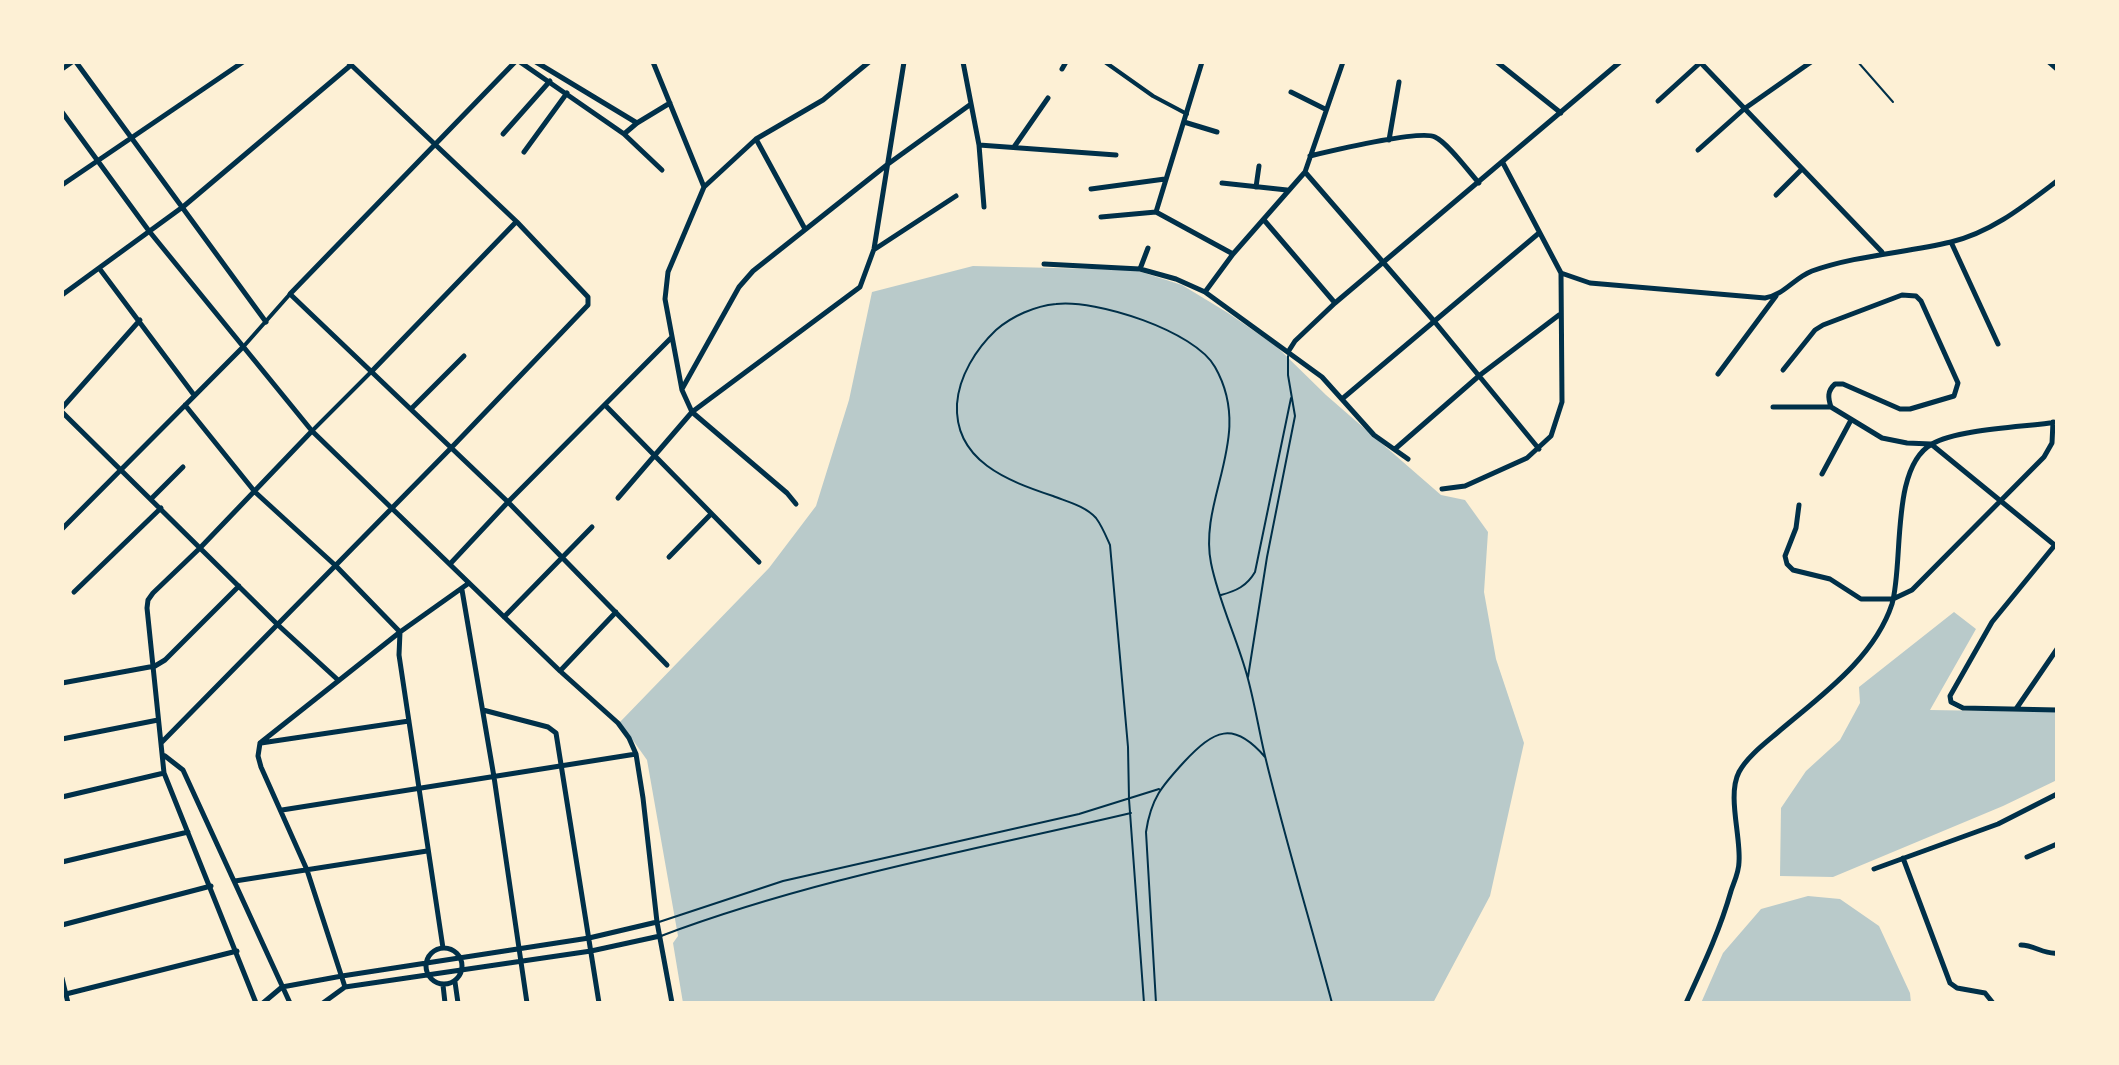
<!DOCTYPE html>
<style>
body{margin:0}
#map{position:relative;width:2119px;height:1065px;overflow:hidden;background:#fdf0d5;font-family:"Open Sans",sans-serif}
canvas{display:block}
.frame{position:absolute;inset:0;border:64px solid #fdf0d5;pointer-events:none}
</style>
<div id="map">
<canvas width="2119" height="1065"></canvas>
<div class="frame"></div>
</div>
<script>
const ctx = document.querySelector('canvas').getContext('2d');
ctx.lineJoin = 'round';
function fill(path, color) {
  ctx.fillStyle = color;
  ctx.fill(path, 'evenodd');
}
function stroke(path, color, width, dash) {
  ctx.strokeStyle = color;
  ctx.lineWidth = width;
  ctx.lineCap = dash ? 'butt' : 'round';
  ctx.setLineDash(dash || []);
  ctx.stroke(path);
}
fill(new Path2D(`
 M973,266l162,4 47,15 46,28 48,33 50,49 115,100 24,5 23,32 -4,60 12,67 28,84 -34,153 -57,107h-750l-10,-60 5,-7 -31,-176 -27,-38 149,-154 47,-62 33,-106 23,-108z
 M1954,612l22,17 -46,81 127,2v68l-54,26 -170,71 -53,-1 1,-68 25,-37 34,-31 20,-37 -1,-16z
 M1808,896l32,3 39,27 31,67 1,10h-210l22,-50 38,-44z`), '#b9caca');
stroke(new Path2D(`
 M1858,62l35,40
 M1221,595c15,-4 26,-9 34,-23l36,-174
 M1248,677l19,-120 28,-141 -7,-41v-19
 M659,922l124,-41 296,-67 80,-25
 M661,936c151,-57 313,-86 470,-123
 M1144,1003l-15,-204 -1,-52 -18,-202c-4,-9 -8,-19 -14,-27 -11,-12 -28,-16 -43,-22 -45,-15 -99,-35 -96,-92 2,-28 19,-55 39,-74 16,-14 39,-24 60,-26 40,-5 139,27 159,63 40,70 -17,131 -4,196 8,40 27,77 37,116 7,26 11,52 17,77 20,83 45,165 67,247
 M1156,1003l-10,-171c5,-34 16,-46 38,-70 30,-32 49,-42 81,-5`), '#003049', 2);
stroke(new Path2D(`
 M1105,62l48,34 34,18
 M244,346l46,-52
 M312,431l60,-60`), '#003049', 4);
stroke(new Path2D(`
 M76,62l190,260
 M515,62l-225,232 218,208 159,163
 M520,62l104,72 38,36
 M536,62l101,61
 M653,62l51,125
 M963,62l16,83 5,62
 M1497,62l64,51
 M1700,62l182,190
 M2049,62l8,7
 M62,69l10,-7
 M1062,69l4,-7
 M1291,92l34,17
 M1658,101l43,-39
 M62,112l87,119 163,200 248,240 58,52 11,15 7,16 7,44 14,124 15,81
 M1184,122l33,10
 M503,134l47,-53
 M624,134l13,-11 33,-20
 M756,139l49,90
 M1389,140l10,-58
 M979,145l137,10
 M1014,147l34,-49
 M1698,150l46,-41 67,-47
 M524,152l43,-59
 M1310,156c21,-5 110,-26 125,-19 13,6 34,35 44,46
 M1305,172l129,149 105,128
 M1222,183l65,7
 M62,185l181,-123
 M1256,187l3,-21
 M1091,189l74,-10
 M1776,195l26,-26
 M1156,212l46,-150
 M1156,212l77,42
 M1101,217l55,-5
 M1264,220l71,83
 M1951,242l47,102
 M875,249l81,-53
 M1044,264l96,5 36,10 29,13 117,85 52,58 34,24
 M99,268l95,127
 M1140,269l8,-21
 M1561,273l29,10 175,15c19,-3 29,-20 47,-27 45,-16 93,-18 139,-29 41,-10 73,-36 106,-61
 M1205,292l28,-38 72,-82 38,-110
 M62,295l122,-89 167,-141
 M1288,352l7,-11 40,-38 285,-241
 M1783,370l32,-40 8,-5 79,-30 14,1 5,5 37,82 -4,13 -44,13h-10l-57,-25h-8c-8,7 -7,14 -4,23
 M372,371l144,-149
 M1718,374l58,-78
 M682,389l57,-102 14,-16 135,-107 83,-60
 M1342,399l197,-166
 M185,405l70,87 81,74 64,66 -1,23 44,293
 M606,406l153,156
 M1773,407h58l51,31 25,5 24,1 126,103
 M62,408l78,-88
 M411,409l53,-53
 M62,412l216,213 60,55
 M1395,449l85,-74 79,-60
 M1822,474l29,-54
 M1442,489l23,-3 62,-28 24,-22 11,-34 -1,-129 -58,-110
 M618,498l74,-86 168,-125 14,-38 30,-187
 M151,499l32,-32
 M796,504l-9,-11 -95,-81 -10,-22 -17,-91 3,-27 36,-85 52,-48 67,-39 46,-38
 M1799,505l-3,23 -11,28 2,8 6,6 37,9 31,20h32l19,-9 132,-133 8,-14 1,-21
 M62,529l180,-181
 M2055,545l-63,77 -42,74 1,6 12,6 94,2
 M669,557l42,-43
 M450,564l58,-62 164,-165
 M462,590l32,187 33,226
 M74,592l87,-84
 M504,617l88,-90
 M560,671l56,-59
 M62,683l93,-17 10,-6 74,-74
 M2016,709l41,-60
 M483,710l65,17 8,6 43,270
 M62,739l96,-19
 M162,742l290,-295 136,-142v-8l-71,-75 -169,-160
 M260,743l140,-111 69,-49
 M260,743l-2,13 3,11 46,103 38,117
 M261,743l148,-22
 M165,756l18,14 107,233
 M62,797l102,-24
 M282,810l354,-56
 M2027,857l30,-13
 M1903,858l47,125 7,5 28,5 8,10
 M62,862l126,-30
 M1874,869l124,-45 59,-30
 M235,881l192,-30
 M62,925l149,-39
 M2021,945c13,0 24,10 36,8
 M426 966a18 18 0 1 1 36 0a18 18 0 1 1-36 0Z
 M62,978l6,25
 M455,982l3,21
 M443,985l2,18
 M66,994l171,-43
 M256,1003l-92,-230 -17,-165 1,-8 5,-7 47,-45 112,-117
 M263,1003l19,-16 60,-11 247,-38 68,-16
 M323,1003l22,-16 246,-36 69,-15
 M1686,1003c17,-37 34,-73 45,-112 3,-9 8,-19 8,-29 2,-26 -12,-67 0,-90 8,-15 25,-28 38,-39 42,-36 97,-74 115,-129 12,-41 -2,-137 40,-160 26,-15 93,-17 125,-22`), '#003049', 5);
</script>
